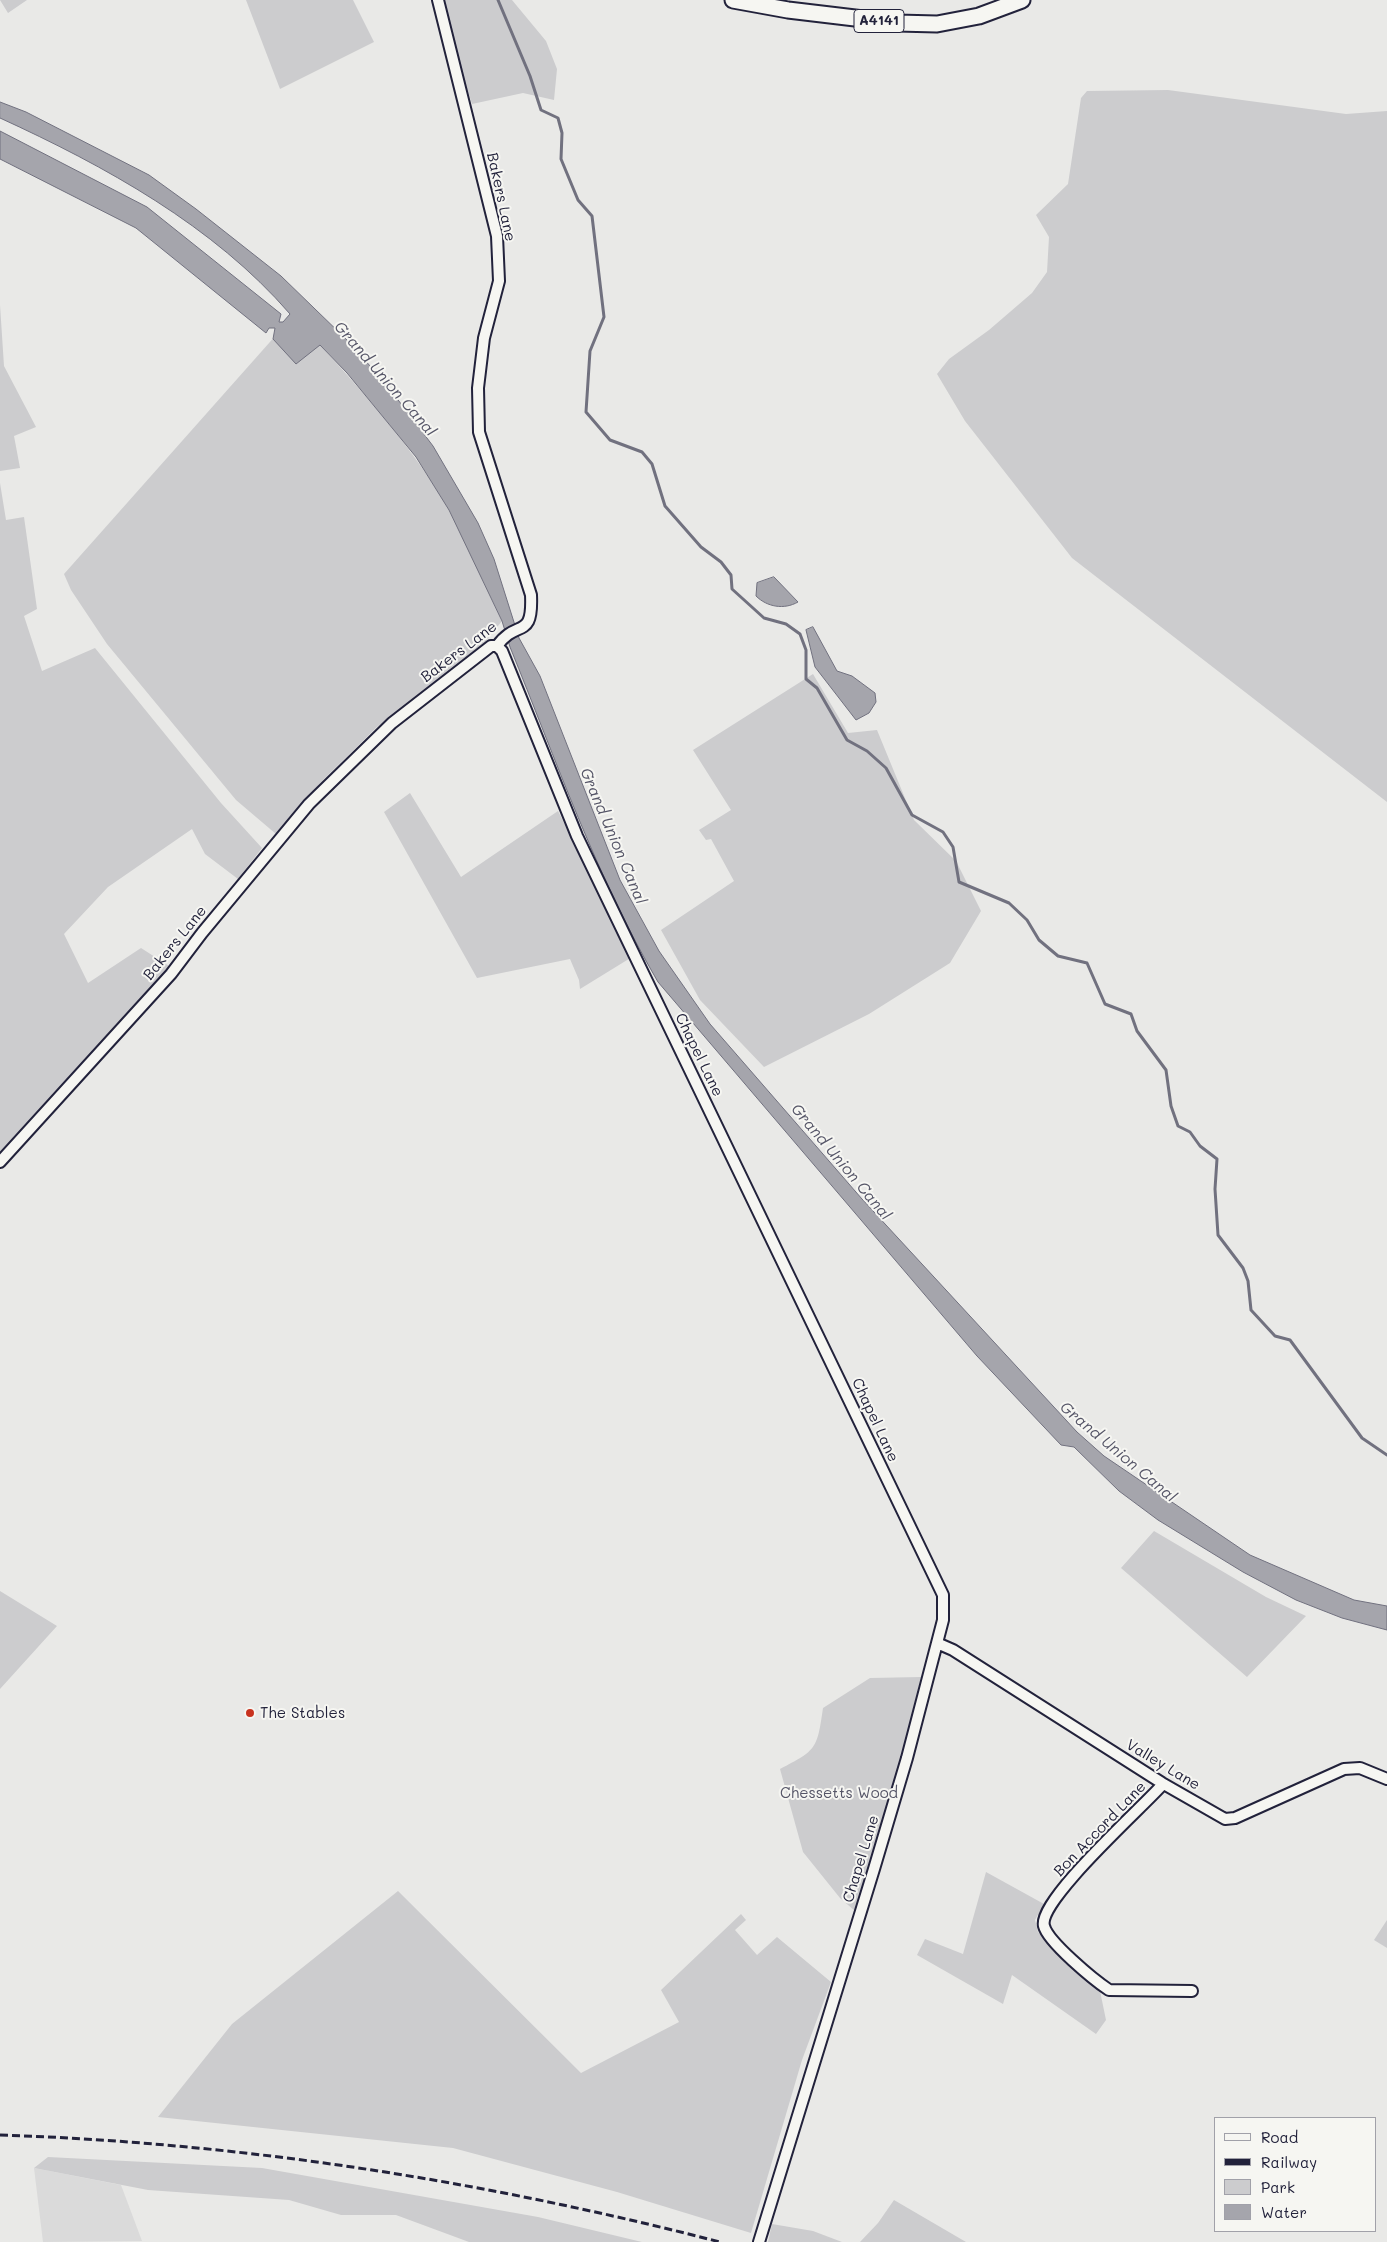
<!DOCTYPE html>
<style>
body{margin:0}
#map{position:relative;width:1387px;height:2242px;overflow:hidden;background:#e9e9e7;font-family:Mali,sans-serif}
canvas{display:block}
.legend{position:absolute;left:1214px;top:2117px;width:162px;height:115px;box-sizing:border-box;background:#f6f6f2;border:1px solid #a1a1a9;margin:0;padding:6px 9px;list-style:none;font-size:15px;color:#22223b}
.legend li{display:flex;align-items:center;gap:10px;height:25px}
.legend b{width:25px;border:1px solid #a1a1a9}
</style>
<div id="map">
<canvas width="1387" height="2242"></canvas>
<ul class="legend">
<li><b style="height:6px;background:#f6f6f2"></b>Road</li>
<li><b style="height:6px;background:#22223b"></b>Railway</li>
<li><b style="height:14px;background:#ccccce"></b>Park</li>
<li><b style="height:14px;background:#a5a5ac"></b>Water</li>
</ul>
</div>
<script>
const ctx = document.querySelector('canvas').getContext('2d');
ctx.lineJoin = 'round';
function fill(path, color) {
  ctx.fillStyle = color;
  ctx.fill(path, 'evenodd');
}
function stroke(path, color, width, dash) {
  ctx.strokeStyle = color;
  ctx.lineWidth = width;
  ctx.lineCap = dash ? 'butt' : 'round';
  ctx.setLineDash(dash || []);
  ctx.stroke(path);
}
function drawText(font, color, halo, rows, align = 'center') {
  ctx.font = font + ' Mali,sans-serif';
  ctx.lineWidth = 4;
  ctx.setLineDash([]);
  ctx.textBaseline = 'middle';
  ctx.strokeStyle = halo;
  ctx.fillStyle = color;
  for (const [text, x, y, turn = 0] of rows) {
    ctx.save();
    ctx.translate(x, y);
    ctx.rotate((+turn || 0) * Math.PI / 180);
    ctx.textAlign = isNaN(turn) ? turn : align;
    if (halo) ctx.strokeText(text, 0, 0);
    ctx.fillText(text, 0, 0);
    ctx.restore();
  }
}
fill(new Path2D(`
 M34,2168l87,17 21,56 -99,1z`), '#dadada');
fill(new Path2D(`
 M0,0h27l-19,13z
 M246,0h107l21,42 -94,47z
 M445,0h67l34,41 11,28 -3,31 -31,-7 -51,11 -20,-62z
 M1168,90l178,24 41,-3v691l-315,-244 -107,-137 -28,-47 12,-15 40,-29 43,-37 15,-21 2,-35 -13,-22 32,-31 13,-86 6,-7z
 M0,305l4,61 32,61 -22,9 6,32 -20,3z
 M293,316c56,60 113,121 155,192 21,35 36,76 54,113l-20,25 -105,81 -53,52 -48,55 -40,-34 -129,-156 -36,-54 -7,-16z
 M0,483l6,37 18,-3 13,92 -13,7 18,55 53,-23 126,155 41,45 -24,31 -33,-25 -13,-25 -84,58 -44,47 24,49 53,-35 28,18 -169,188z
 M813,674l35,59 29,-3 37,90 42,41 25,50 -31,52 -81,51 -105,53 -64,-67 -39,-70 73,-49 -23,-42 -5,1 -7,-10 32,-20 -38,-60z
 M410,793l51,84 97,-66 74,146 -52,32 -1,-9 -9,-21 -93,19 -93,-166z
 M1154,1531l112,66 40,19 -59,61 -126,-109z
 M0,1591l57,35 -57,63z
 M921,1677l-24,97 -42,137 -15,-13 -37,-46 -23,-83c37,-19 37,-20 43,-61l47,-30z
 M986,1872l58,32 -9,16 3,12 62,59 6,29 -10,14 -84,-59 -9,29 -86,-49 8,-16 38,15z
 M398,1891l183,182 98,-51 -18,-32 80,-76 5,6 -11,10 22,25 20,-18 54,45 -29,78 -51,173 -134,-41 -164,-44 -295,-31 74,-93z
 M1387,1920v28l-13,-8z
 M48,2157l214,11 276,49 104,25h-173l-73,-27h-55l-52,-15 -141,-10 -114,-22z
 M894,2200l72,42h-106l18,-19z
 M772,2224l41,7 29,11h-74z`), '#ccccce');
const water = new Path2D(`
 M0,102l26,10 123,63 47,34 85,67 67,65 38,43 47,62 45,77 16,36 25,79 21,38 80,204 39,71 51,73 152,175 215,233 27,24 146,99 104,45 33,6v24l-45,-12 -46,-18 -53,-28 -85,-52 -39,-29 -45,-44 -13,-2 -84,-89 -319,-374c-62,-106 -102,-222 -148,-335l-8,-26 -53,-111 -33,-53 -69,-84 -27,-28 -24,19 -23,-25 2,-11h-6l-3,5 -130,-105 -136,-69v-28l147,76 134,107 -2,8h4l7,-8c-76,-88 -185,-148 -290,-196z
 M774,577l24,25c-14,8 -31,5 -42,-6l1,-13z
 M813,627l24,44 15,5 23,17 1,9 -7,11 -13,7 -41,-53 -9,-37z`);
fill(water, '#a5a5ac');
stroke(water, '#71717f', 1);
stroke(new Path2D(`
 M498,0l32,76 11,34 17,8 4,15 -1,26 17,41 14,16 12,101 -14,34 -4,61 24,28 32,12 10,12 13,42 36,41 20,15 10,13 1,14 32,29 22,6 14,10 6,16v29l11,9 30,52 20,11 19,17 26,47 31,17 10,15 6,35 50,21 18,17 12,20 19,16 29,7 18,41 26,10 6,17 29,39 5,36 7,20 12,6 10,14 17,13 -2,30 3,46 25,33 5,13 3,29 24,26 15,4 72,98 25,17`), '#71717f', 3);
const street = new Path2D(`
 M438,0l59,236 2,45 -15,57 -6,50 1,44 52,163c2,46 -14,23 -34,51
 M497,646l5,5 75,185 366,759v25l-36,138 -33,111 -115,373
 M0,1162l171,-188 31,-41 107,-129 83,-81 99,-77h6
 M937,1643l16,7 209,133 63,36 10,-1 109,-49 16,-1 27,11
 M1163,1784c-19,22 -126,117 -119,142 4,16 50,54 65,64l83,1`);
const primary = new Path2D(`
 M733,0l55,10 109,13 40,1 42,-8 43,-16`);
stroke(street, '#22223b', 14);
stroke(primary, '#22223b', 19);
stroke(street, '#f6f6f2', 10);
stroke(primary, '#f6f6f2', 15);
stroke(new Path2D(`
 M0,2135c244,8 484,46 720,107`), '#22223b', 3, [8, 4]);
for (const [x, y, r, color] of [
 [250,1713,5,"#c8321e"]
]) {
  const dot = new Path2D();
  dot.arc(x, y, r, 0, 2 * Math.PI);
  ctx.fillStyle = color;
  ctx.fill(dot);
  stroke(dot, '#f6f6f2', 2);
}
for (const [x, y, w] of [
 [879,21,50]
]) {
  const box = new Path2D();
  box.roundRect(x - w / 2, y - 11.5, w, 23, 4);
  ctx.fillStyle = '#f6f6f2';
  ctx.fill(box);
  stroke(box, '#22223b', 1);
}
drawText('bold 14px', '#22223b', null, [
 ["A4141",879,21]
]);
drawText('15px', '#22223b', '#f6f6f2', [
 ["Bakers Lane",501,197,78],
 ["Bakers Lane",459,652,-37],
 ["Bakers Lane",175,943,-51],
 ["Chapel Lane",699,1055,64],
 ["Chapel Lane",875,1420,65],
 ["Valley Lane",1163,1765,31],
 ["Bon Accord Lane",1100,1829,-46],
 ["Chapel Lane",861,1859,-73]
]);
drawText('15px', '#22223b', '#f6f6f2', [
 ["The Stables",260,1713]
], 'left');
drawText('15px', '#555567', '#f6f6f2', [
 ["Chessetts Wood",839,1793]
]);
drawText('italic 16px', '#565668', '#f6f6f2', [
 ["Grand Union Canal",385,379,49],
 ["Grand Union Canal",613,836,67],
 ["Grand Union Canal",841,1162,50],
 ["Grand Union Canal",1118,1452,40]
]);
</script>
